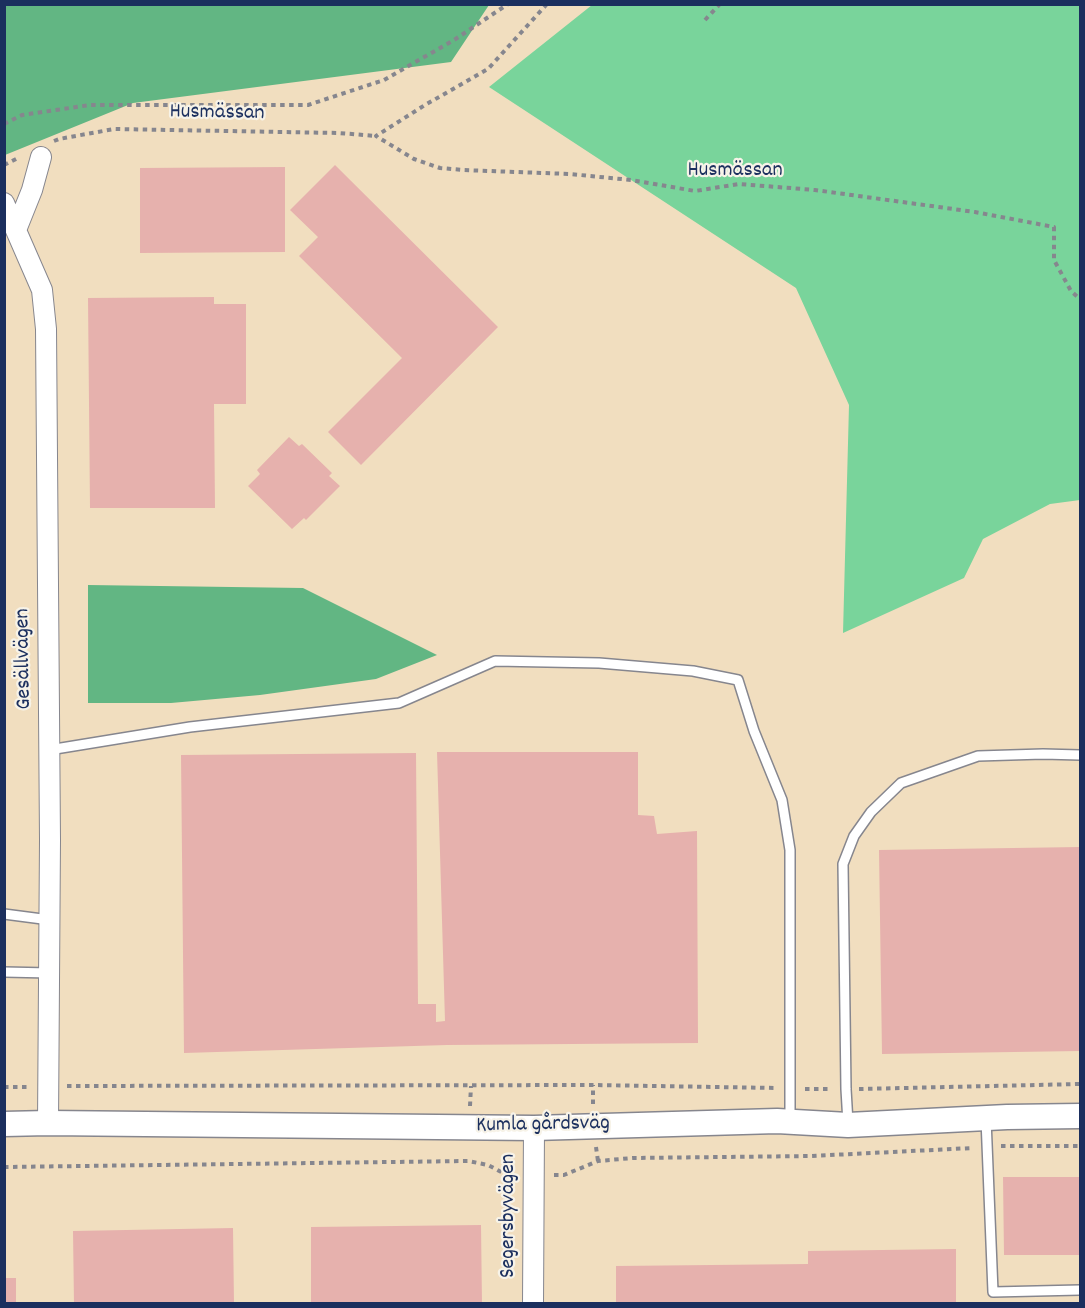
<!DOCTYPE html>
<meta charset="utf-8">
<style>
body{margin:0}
#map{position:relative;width:1085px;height:1308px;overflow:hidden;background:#f1debf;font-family:Dekko,sans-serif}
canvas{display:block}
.frame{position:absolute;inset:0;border:6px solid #1b2f5e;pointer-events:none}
</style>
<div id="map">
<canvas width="1085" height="1308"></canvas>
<div class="frame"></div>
</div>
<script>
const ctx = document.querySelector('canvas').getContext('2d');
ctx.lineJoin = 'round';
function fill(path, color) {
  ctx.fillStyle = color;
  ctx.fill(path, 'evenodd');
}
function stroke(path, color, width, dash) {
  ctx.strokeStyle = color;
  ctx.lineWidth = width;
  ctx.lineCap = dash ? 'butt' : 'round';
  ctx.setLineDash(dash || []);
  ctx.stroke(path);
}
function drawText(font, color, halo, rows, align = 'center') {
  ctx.font = font + ' Dekko,sans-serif';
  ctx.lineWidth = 4.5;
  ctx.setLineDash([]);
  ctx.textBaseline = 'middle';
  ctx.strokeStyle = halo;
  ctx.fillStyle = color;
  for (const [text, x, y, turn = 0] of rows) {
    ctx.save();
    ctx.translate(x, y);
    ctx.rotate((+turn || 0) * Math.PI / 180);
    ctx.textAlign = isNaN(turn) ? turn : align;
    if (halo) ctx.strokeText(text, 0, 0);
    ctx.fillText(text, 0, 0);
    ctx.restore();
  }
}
fill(new Path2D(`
 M592,5h488v495l-30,4 -67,35 -19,39 -121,55 6,-228 -53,-117 -307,-201z`), '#79d49b');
fill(new Path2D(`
 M5,4h484v1l-38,57 -318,41 -128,52z
 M88,585l215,3 134,67 -61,24 -116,16 -89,8h-83z`), '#62b683');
fill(new Path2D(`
 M335,165l163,162 -137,138 -33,-33 74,-74 -103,-102 19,-19 -28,-27z
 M285,167v85l-145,1v-85z
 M214,297v7h32v100h-32l1,104h-125l-2,-210z
 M289,437l10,9 3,-2 30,29 -3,3 11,10 -34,34 -2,-2 -12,11 -44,-43 12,-12 -3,-4z
 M437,752h201v63l16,1 3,18 40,-3 1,212 -251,2 -263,8 -3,-298 235,-2 2,251h18v18l9,-1z
 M1080,847v204l-198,3 -3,-204z
 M1003,1177h77v78h-76z
 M481,1225l1,79h-171v-77z
 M233,1228l1,76h-160l-1,-73z
 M956,1249v55h-340v-38l192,-2v-13z
 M4,1278h12v26h-12z`), '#e6b1ad');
const service = new Path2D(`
 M49,750l141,-23 209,-24 96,-42 104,2 94,8 45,9 16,51 28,69 8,50v271
 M4,914l46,6
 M4,972l46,1
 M986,1119l7,173 87,-2
 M848,1123l-2,-34 -3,-225 11,-28 17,-24 30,-29 77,-27 65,-2 37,1`);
const minor = new Path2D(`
 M4,203l38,87 4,39 4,511 -2,283
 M16,230l16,-40 9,-33
 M533,1304l1,-176`);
const tertiary = new Path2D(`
 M4,1124l44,-1 486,5 243,-7 71,4 159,-8 73,-1`);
stroke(service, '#86868e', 12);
stroke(minor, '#86868e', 22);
stroke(tertiary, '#86868e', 27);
stroke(new Path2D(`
 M547,4l-59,65 -63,36 -49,31 38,23 26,9 23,2 107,4 61,6 64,11 44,-7 76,6 160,22 79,15v33l17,31 9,8
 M705,20l15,-16
 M4,124l18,-9 68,-10h218l76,-25 70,-40 54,-36
 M54,141l5,-2 55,-10 225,4 37,3
 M4,165l16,-8
 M67,1086l526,-1 184,3
 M4,1087h26
 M805,1089h26
 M859,1089l221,-5
 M593,1104v-19
 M470,1106l1,-20
 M1001,1146h79
 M596,1147l2,14
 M4,1167l464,-6 20,4 19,10h7
 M554,1175h10l34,-14 35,-3 178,-2 162,-8`), '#86868e', 4, [4.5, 4.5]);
stroke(service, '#fff', 9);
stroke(minor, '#fff', 20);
stroke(tertiary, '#fff', 24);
drawText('22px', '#1b2f5e', '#f7f3e8', [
 ["Husmässan",217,114,1],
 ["Husmässan",735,172],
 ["Gesällvägen",25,659,-91],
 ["Kumla gårdsväg",543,1126,-1],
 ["Segersbyvägen",510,1216,-90]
]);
</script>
